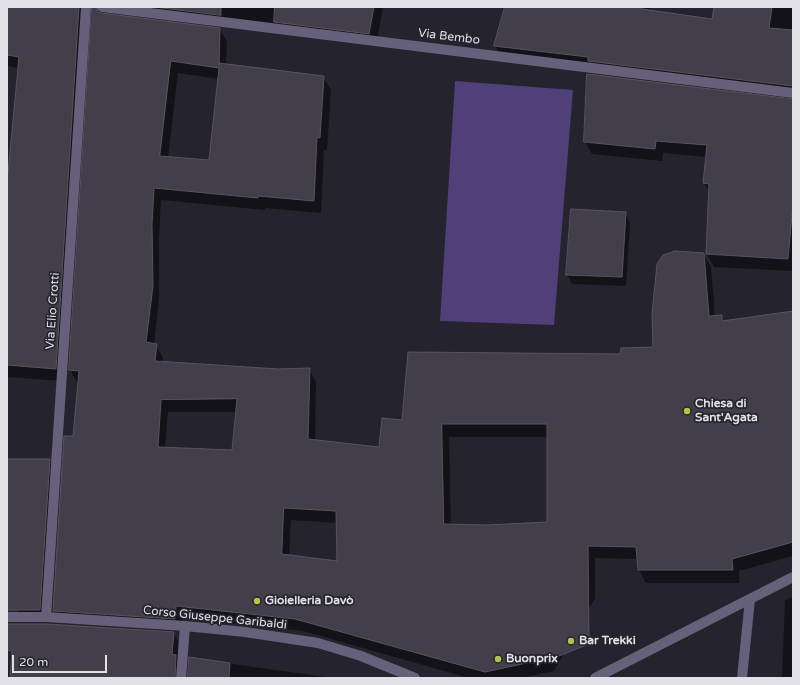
<!DOCTYPE html>
<meta charset="utf-8">
<style>
body{margin:0}
#map{position:relative;width:800px;height:685px;overflow:hidden;background:#25232d;font-family:"Varela Round",sans-serif}
canvas{display:block}
.frame{position:absolute;inset:0;border:8px solid #e1e0e7;pointer-events:none}
.scale{position:absolute;left:12px;top:655px;width:95px;height:18px;box-sizing:border-box;border:2px solid #e1e0e7;border-top:0;padding-left:5px;font-size:12px;line-height:14px;white-space:nowrap;color:#e1e0e7;-webkit-text-stroke:3px #25232d;paint-order:stroke}
</style>
<div id="map">
<canvas width="800" height="685"></canvas>
<div class="frame"></div>
<div class="scale">20 m</div>
</div>
<script>
const ctx = document.querySelector('canvas').getContext('2d');
ctx.lineJoin = 'round';
function fill(path, color) {
  ctx.fillStyle = color;
  ctx.fill(path, 'evenodd');
}
function stroke(path, color, width, dash) {
  ctx.strokeStyle = color;
  ctx.lineWidth = width;
  ctx.lineCap = dash ? 'butt' : 'round';
  ctx.setLineDash(dash || []);
  ctx.stroke(path);
}
function drawText(font, color, halo, rows, align = 'center') {
  ctx.font = font + ' "Varela Round",sans-serif';
  ctx.lineWidth = 3.5;
  ctx.setLineDash([]);
  ctx.textBaseline = 'middle';
  ctx.strokeStyle = halo;
  ctx.fillStyle = color;
  for (const [text, x, y, turn = 0] of rows) {
    ctx.save();
    ctx.translate(x, y);
    ctx.rotate((+turn || 0) * Math.PI / 180);
    ctx.textAlign = isNaN(turn) ? turn : align;
    if (halo) ctx.strokeText(text, 0, 0);
    ctx.fillText(text, 0, 0);
    ctx.restore();
  }
}
fill(new Path2D(`
 M455,81l118,9 -19,235 -114,-4z`), '#504079');
fill(new Path2D(`
 M7,7h376l-7,39 -266,-33 -7,1 117,15 7,13 -1,23 97,12 8,13 -4,60h-3l-3,63 -56,-5v2l-104,-10 -2,37v62l-5,46h2l7,13v5l115,7 31,-1 7,13 -1,59 65,7 23,-27 218,-66 33,-7 49,-94 8,13 4,50 6,-1 3,6 69,-10v244l-54,15v12h-93l-7,-13 -1,-11 -43,-1v40l-41,73 -33,7h-52l-166,-47 -120,-13 -1,13 -121,-8 -7,-12 25,-228 -2,-1 -7,-12 23,-357 -3,1 -28,367 -54,-4 -1,14v-217h2l10,-106 -12,-2zM178,73l41,6 -9,82 -42,-3zM168,412h69l-4,39 -68,-3zM449,437h99v86l-61,3 -36,-1zM291,520l46,3 1,39 -49,-6z
 M506,7h145v4l62,9 2,-13h78v91l-290,-39 -8,-13z
 M793,100v175l-1,-4 -78,-4 -7,-13 3,-60 -6,-11 3,-26 -44,-4 -1,8 -70,-7 -7,-12z
 M625,213l5,10 -4,63 -54,-2 -5,-10z
 M7,460h42l7,11 -10,151h-22l-7,-12 1,-10 -11,1z
 M793,597v81h-11l3,-78z
 M173,633l8,13 2,32h-172z
 M190,658l143,20h-145z`), '#0007');
const building = new Path2D(`
 M7,7h72l-23,362 -49,-4v-192h1l11,-116 -12,-2z
 M92,7h4l2,5 3,1 119,15 -1,37v-2l105,13 -4,62 -3,-1 -3,64 -56,-5v2l-104,-10 -2,36 1,62 -7,56 11,2 -2,17 123,8 32,-1 -2,71 71,8 3,-29 20,2 6,-68 212,2 1,-6 32,-1 -1,-34 5,-49 6,-9 12,-4 29,2 5,63 13,-1v6l71,-10v231l-61,17 1,11h-95l-2,-23 -48,-1 1,98 -30,12 -74,16 -190,-53 -119,-13 -1,13 -122,-8 11,-175h9l6,-65 -10,-1zM171,61l48,7 -10,92 -49,-4zM237,399l-5,51 -74,-3 3,-47zM442,424h105v98l-60,3 -43,-1zM284,508l52,3 1,50 -55,-7z
 M155,7h66v8z
 M275,7h99l-5,27 -95,-12z
 M505,7h137v2l70,10 2,-12h58l-3,21 24,2v56l-205,-25v-4l-94,-11z
 M587,74l206,25v104l-5,56 -82,-5 3,-70 -6,-1 4,-38 -51,-4 -1,8 -71,-7z
 M571,209l55,3 -4,65 -56,-2z
 M8,459h42l-10,151h-33v-136z
 M7,624h39l128,8 -2,22 4,1 -1,23h-165l2,-27 -5,-1z
 M189,657l41,6 -1,15h-41z`);
fill(building, '#423f4a');
stroke(building, '#56545f', 1);
stroke(new Path2D(`
 M102,7l691,86
 M7,617h39l139,9 60,6 73,11 43,13 54,22
 M46,617l40,-610
 M181,678l4,-52
 M595,678l198,-101
 M742,678l8,-79`), '#66607b', 10);
for (const [x, y, r, color] of [
 [687,411,4,"#b5c249"],
 [257,601,4,"#b5c249"],
 [571,641,4,"#b5c249"],
 [498,659,4,"#b5c249"]
]) {
  const dot = new Path2D();
  dot.arc(x, y, r, 0, 2 * Math.PI);
  ctx.fillStyle = color;
  ctx.fill(dot);
  stroke(dot, '#25232d', 1.5);
}
drawText('12px', '#e1e0e7', '#25232d', [
 ["Via Bembo",449,37,7],
 ["Via Elio Crotti",53,311,-86],
 ["Corso Giuseppe Garibaldi",215,618,6]
]);
drawText('bold 12px', '#e1e0e7', '#25232d', [
 ["Chiesa di",695,404],
 ["Sant'Agata",695,418],
 ["Gioielleria Davò",265,601],
 ["Bar Trekki",579,641],
 ["Buonprix",506,659]
], 'left');
</script>
